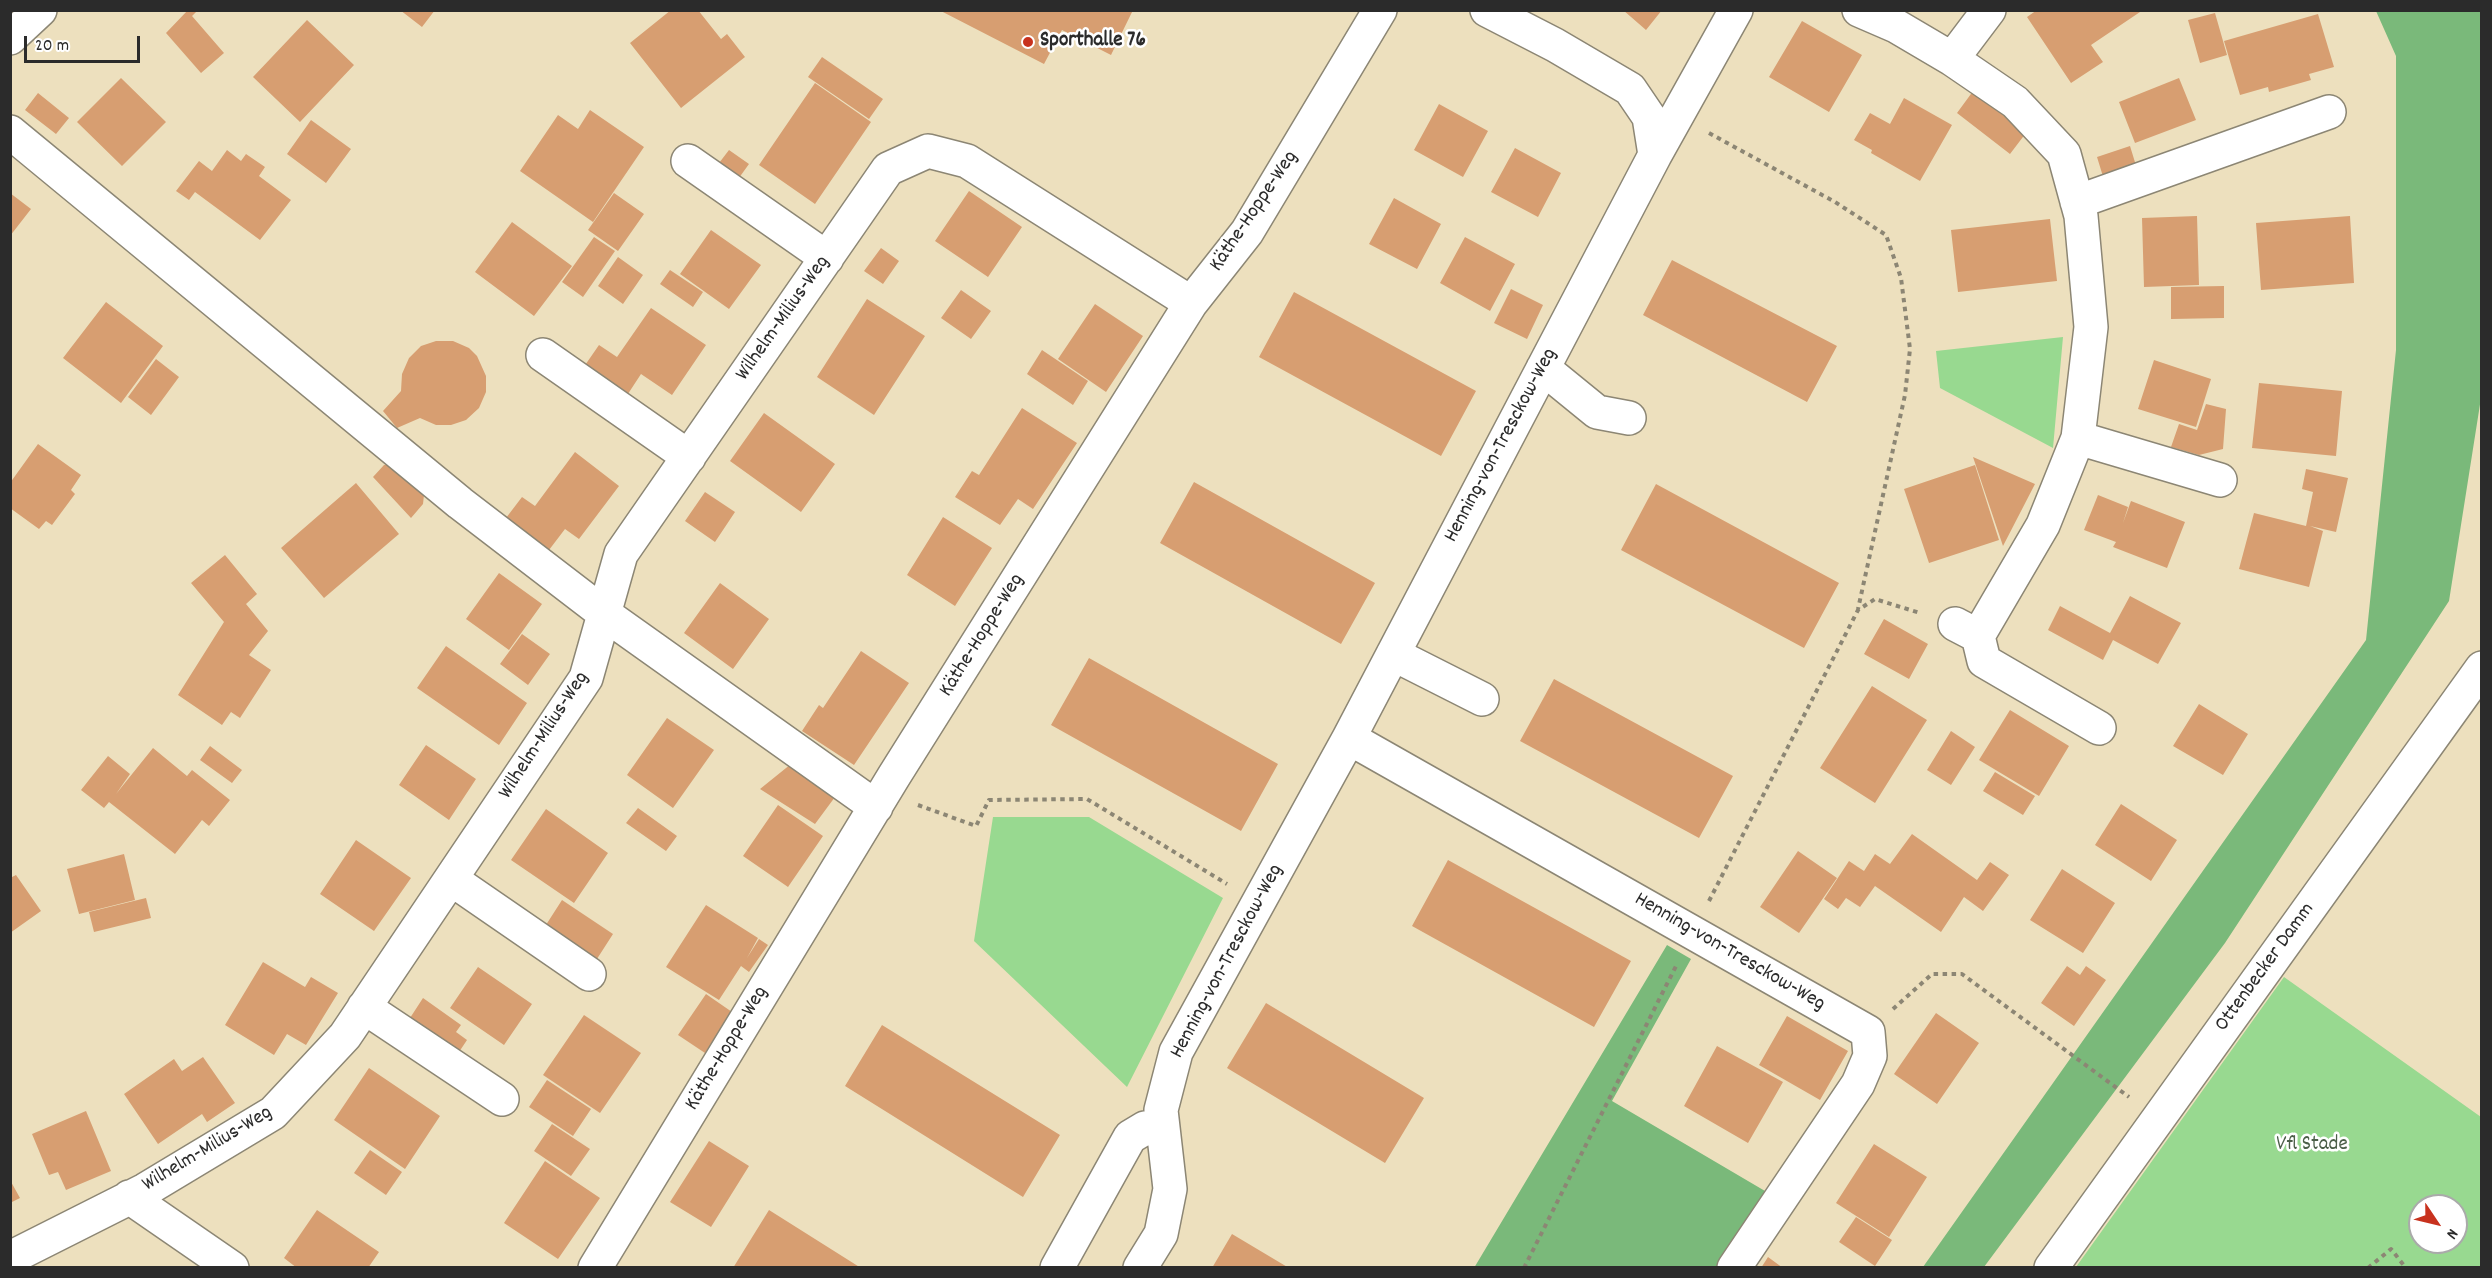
<!DOCTYPE html>
<meta charset="utf-8">
<style>
body{margin:0}
#map{position:relative;width:2492px;height:1278px;overflow:hidden;background:#ede0be;font-family:Dekko,sans-serif}
canvas{display:block}
.frame{position:absolute;inset:0;border:12px solid #2b2b2b;pointer-events:none}
.north{position:absolute;left:2408px;top:1194px;width:60px;height:60px;box-sizing:border-box;background:#fff;border:2px solid #aaa;border-radius:50%;rotate:125deg;font-size:16px;font-weight:700;line-height:24px;text-align:center;color:#2b2b2b}
.north::after{content:'';display:block;margin:auto;width:21px;height:27px;background:#c8321e;clip-path:polygon(50% 0,100% 100%,50% 72%,0 100%)}
.scale{position:absolute;left:24px;top:36px;width:116px;height:27px;box-sizing:border-box;border:3px solid #2b2b2b;border-top:0;padding-left:8px;font-size:18px;line-height:21px;white-space:nowrap;color:#2b2b2b;-webkit-text-stroke:4px #fff;paint-order:stroke}
</style>
<div id="map">
<canvas width="2492" height="1278"></canvas>
<div class="frame"></div>
<div class="north">N</div>
<div class="scale">20 m</div>
</div>
<script>
const ctx = document.querySelector('canvas').getContext('2d');
ctx.lineJoin = 'round';
function fill(path, color) {
  ctx.fillStyle = color;
  ctx.fill(path, 'evenodd');
}
function stroke(path, color, width, dash) {
  ctx.strokeStyle = color;
  ctx.lineWidth = width;
  ctx.lineCap = dash ? 'butt' : 'round';
  ctx.setLineDash(dash || []);
  ctx.stroke(path);
}
function drawText(font, color, halo, rows, align = 'center') {
  ctx.font = font + ' Dekko,sans-serif';
  ctx.lineWidth = 5;
  ctx.setLineDash([]);
  ctx.textBaseline = 'middle';
  ctx.strokeStyle = halo;
  ctx.fillStyle = color;
  for (const [text, x, y, turn = 0] of rows) {
    ctx.save();
    ctx.translate(x, y);
    ctx.rotate((+turn || 0) * Math.PI / 180);
    ctx.textAlign = isNaN(turn) ? turn : align;
    if (halo) ctx.strokeText(text, 0, 0);
    ctx.fillText(text, 0, 0);
    ctx.restore();
  }
}
fill(new Path2D(`
 M2063,337l-10,111 -113,-60 -4,-37z
 M993,817h96l134,81 -96,189 -153,-146z
 M2284,977l197,140v150h-405zM2420,1206h36v36h-36z`), '#98d990');
fill(new Path2D(`
 M2376,11h105v387l-32,203 -224,342 -241,324h-61l443,-627 30,-290v-294z
 M1667,945l24,14 -79,142 153,90 -48,76 -243,1z`), '#7ab97a');
fill(new Path2D(`
 M188,10h10l-6,6 32,37 -23,20 -35,-40z
 M400,10h35l-13,17z
 M671,10h27l23,29 6,-5 18,23 -64,51 -51,-65z
 M939,10h194l-22,45 -49,-25 -18,34z
 M1623,10h39l-16,20z
 M2037,10h106l-52,35 12,17 -32,21 -44,-66z
 M2215,13l12,42 -27,8 -12,-43z
 M2318,14l16,53 -25,7 2,6 -42,12 -1,-5 -28,8 -16,-54z
 M307,20l47,45 -54,57 -47,-45z
 M1802,21l60,34 -33,57 -60,-35z
 M822,57l61,42 -14,20 -61,-42z
 M121,78l45,44 -44,44 -45,-44z
 M2179,78l17,42 -61,23 -16,-41z
 M815,83l56,39 -56,82 -56,-39z
 M1979,83l50,46 -19,25 -53,-41z
 M38,93l31,25 -13,16 -31,-24z
 M1904,98l48,27 -32,56 -49,-28 1,-3 -18,-10 16,-27 20,11z
 M1439,104l49,27 -25,46 -49,-27z
 M590,110l54,37 -51,75 -73,-51 38,-56 20,14z
 M311,120l40,29 -25,34 -39,-29z
 M2130,146l8,26 -33,11 -8,-26z
 M1515,148l46,25 -23,44 -47,-25z
 M227,150l14,11 5,-7 19,13 -6,9 32,24 -31,40 -65,-48 -6,8 -13,-9 23,-30 13,10z
 M729,150l20,14 -13,18 -20,-15z
 M969,191l53,36 -34,50 -53,-36z
 M10,193l21,16 -21,27z
 M614,193l30,21 -26,37 -30,-21z
 M1394,198l47,26 -24,45 -48,-25z
 M2197,216l2,69 -55,2 -2,-69z
 M2350,216l4,67 -93,7 -5,-67z
 M2050,219l7,62 -99,11 -7,-62z
 M512,222l60,44 -38,50 -59,-44z
 M711,230l50,35 -32,44 -49,-35z
 M594,237l21,14 -32,46 -21,-15z
 M1465,237l50,27 -25,47 -50,-28z
 M881,248l18,13 -16,23 -19,-13z
 M618,257l25,18 -20,29 -25,-18z
 M1672,260l165,86 -30,56 -164,-87z
 M670,270l33,22 -10,15 -33,-23z
 M2224,286v32l-53,1v-32z
 M1511,289l32,16 -16,34 -33,-16z
 M961,290l30,21 -20,28 -30,-21z
 M1294,292l182,99 -35,65 -182,-99z
 M867,299l58,37 -51,79 -57,-38z
 M106,302l57,44 -42,57 -58,-45z
 M1095,304l48,32 -37,56 -48,-33z
 M651,308l55,37 -34,50 -31,-21 -17,26 -43,-29 18,-26 18,12z
 M436,341h17l16,7 8,8 9,20v16l-7,16 -13,12 -15,5h-15l-16,-7 -23,10 -14,-17 18,-20 1,-17 7,-16 12,-12z
 M1042,350l46,31 -15,24 -46,-31z
 M156,359l23,18 -28,38 -23,-18z
 M2154,360l57,19 -15,48 -58,-18z
 M2259,383l83,8 -6,65 -84,-8z
 M2206,404l20,5 -3,40 -24,6 -28,-8 8,-23 18,6z
 M1022,408l55,35 -44,66 -15,-10 -18,26 -45,-28 17,-26 7,4z
 M764,413l71,51 -34,48 -71,-51z
 M38,444l43,31 -10,15 4,4 -23,31 -6,-4 -7,8 -29,-21v-25z
 M575,452l44,34 -40,53 -14,-10 -16,21 -43,-32 16,-21 13,9z
 M1973,457l62,27 -32,62z
 M394,464l30,31 -1,9 -12,14 -38,-41 11,-12z
 M1975,465l24,75 -70,23 -25,-74z
 M2306,469l42,9 -12,54 -26,-6 13,5 -14,56 -70,-18 15,-56 52,13 7,-34 -11,-3z
 M1194,482l181,101 -34,61 -181,-101z
 M356,483l43,51 -75,64 -43,-50z
 M1656,484l183,99 -35,65 -183,-98z
 M705,492l30,20 -20,30 -30,-21z
 M2098,495l30,12 -5,16 8,-22 54,21 -18,46 -54,-21 3,-5 -32,-12z
 M943,517l49,31 -37,58 -48,-31z
 M225,555l32,39 -11,10 22,27 -19,24 22,15 -31,48 -9,-6 -9,13 -44,-30 46,-73 -33,-39z
 M499,573l43,31 -33,46 -43,-31z
 M720,583l49,36 -36,50 -49,-36z
 M2130,596l51,27 -23,41 -45,-24 -10,20 -55,-30 12,-24 50,27z
 M1884,619l44,25 -19,35 -45,-25z
 M522,634l28,20 -22,31 -28,-21z
 M446,646l81,57 -28,42 -82,-57z
 M861,651l48,32 -55,82 -52,-34 17,-26 4,3z
 M1089,658l189,106 -37,67 -190,-106z
 M1554,679l179,97 -34,62 -179,-97z
 M1872,686l55,34 -52,83 -55,-35z
 M2199,704l49,30 -25,41 -50,-29z
 M2010,710l59,36 -30,50 -60,-36z
 M667,718l47,32 -41,58 -46,-33z
 M1951,731l24,16 -24,38 -24,-15z
 M426,745l50,34 -27,41 -50,-35z
 M210,746l32,24 -10,13 -32,-23z
 M153,748l34,28 5,-6 38,30 -21,26 -7,-6 -27,34 -66,-52 -5,6 -23,-18 27,-34 22,18 -14,20z
 M791,764l44,33 -20,27 -55,-35z
 M1995,772l40,24 -12,19 -40,-24z
 M2121,804l56,36 -26,41 -56,-36z
 M778,805l45,31 -35,51 -45,-31z
 M638,808l39,28 -11,15 -40,-28z
 M546,809l62,44 -34,50 -63,-43z
 M1912,834l65,46 13,-18 19,13 -26,36 -19,-14 -23,35 -66,-46 -15,21 -14,-9 -8,11 -14,-10 25,-38 15,10 11,-17 15,10z
 M356,840l55,38 -37,53 -54,-37z
 M1798,851l39,27 -38,55 -39,-26z
 M124,854l11,46 -56,14 -12,-45z
 M1448,860l183,101 -37,66 -182,-101z
 M2062,869l53,34 -32,50 -53,-33z
 M16,875l25,36 -31,22v-55z
 M146,898l5,20 -57,14 -5,-20z
 M562,900l51,34 -18,28 -51,-34z
 M706,905l52,33 -11,20 12,-19 9,6 -19,27 -8,-6 -22,34 -53,-33z
 M263,962l42,25 6,-10 27,16 -32,52 -19,-11 -13,21 -49,-30z
 M2067,966l13,9 6,-9 20,14 -32,46 -33,-23z
 M478,967l54,37 -28,41 -54,-37z
 M706,994l26,18 -27,41 -27,-18z
 M423,998l38,27 -5,7 11,8 -8,12 -49,-34z
 M1266,1003l158,95 -39,65 -158,-95z
 M1936,1013l43,30 -42,61 -43,-30z
 M584,1015l57,38 -41,60 -57,-38z
 M1787,1016l61,35 -28,49 -61,-35z
 M882,1025l178,110 -37,62 -178,-111z
 M1717,1046l66,36 -35,61 -64,-37z
 M203,1057l32,46 -28,19 -5,-8 -44,30 -34,-50 50,-35 8,12z
 M369,1068l71,48 -35,53 -71,-49z
 M547,1080l44,29 -18,27 -44,-29z
 M86,1111l25,60 -45,19 -8,-18 -9,3 -17,-41z
 M552,1124l38,25 -19,27 -37,-25z
 M709,1141l40,25 -38,61 -41,-25z
 M1874,1144l53,33 -38,60 -53,-34z
 M370,1150l32,22 -16,23 -32,-22z
 M545,1161l55,37 -42,61 -54,-36z
 M10,1180l10,18 -10,5z
 M317,1210l62,42 -11,16h-71l-13,-10z
 M769,1210l92,58h-128z
 M1856,1217l36,23 -17,26 -36,-24z
 M1232,1234l57,34h-77z
 M1768,1257l15,11h-22z`), '#d79e71');
const minor = new Path2D(`
 M1487,10l68,35 75,44 19,28 6,38
 M1859,10l37,16 56,33 63,43 49,52 17,62 10,111 -13,111 -35,87 -65,111 -23,-12
 M10,38l30,-28
 M1952,59l37,-49
 M10,132l450,371 146,112 270,192
 M688,161l139,97
 M2077,202l252,-90
 M543,355l146,102
 M1543,368l54,44 32,6
 M2078,438l142,42
 M1978,636l6,25 115,67
 M1393,654l89,45
 M1349,738l519,294 2,24 -12,28 -124,184
 M451,879l138,95
 M364,1007l138,92
 M129,1197l103,71
 M10,1258l135,-68 128,-77 72,-77 241,-358 35,-124 267,-385 40,-18 39,10 224,142
 M595,1268l299,-492 297,-473 56,-71 133,-222
 M1057,1268l73,-131 15,-9 17,-3
 M1140,1268l21,-34 9,-45 -9,-79 15,-58 173,-314 306,-583 81,-145
 M2051,1268l431,-600`);
stroke(minor, '#8c8674', 36);
stroke(new Path2D(`
 M1709,133l126,69 51,33 15,43 9,71 -5,46 -47,214
 M918,805l58,21 13,-26 98,-1 140,85
 M1709,901l149,-291 17,-11 45,14
 M1893,1009l39,-35h30l167,123
 M1524,1268l153,-304
 M2368,1268l23,-19 15,19`), '#8c8674', 4, [4.5, 4.5]);
stroke(minor, '#fff', 33);
for (const [x, y, r, color] of [
 [1028,42,6,"#c8321e"]
]) {
  const dot = new Path2D();
  dot.arc(x, y, r, 0, 2 * Math.PI);
  ctx.fillStyle = color;
  ctx.fill(dot);
  stroke(dot, '#fff', 2);
}
drawText('bold 21px', '#2b2b2b', '#fff', [
 ["Sporthalle 76",1040,42]
], 'left');
drawText('21px', '#2b2b2b', '#fff', [
 ["Käthe-Hoppe-Weg",1255,212,-56],
 ["Wilhelm-Milius-Weg",784,319,-55],
 ["Henning-von-Tresckow-Weg",1502,446,-62],
 ["Käthe-Hoppe-Weg",983,636,-58],
 ["Wilhelm-Milius-Weg",545,736,-57],
 ["Henning-von-Tresckow-Weg",1729,953,30],
 ["Henning-von-Tresckow-Weg",1228,962,-62],
 ["Ottenbecker Damm",2266,968,-54],
 ["Käthe-Hoppe-Weg",728,1049,-59],
 ["Wilhelm-Milius-Weg",208,1150,-31]
]);
drawText('21px', '#4c5f49', '#fff', [
 ["Vfl Stade",2312,1146]
]);
</script>
